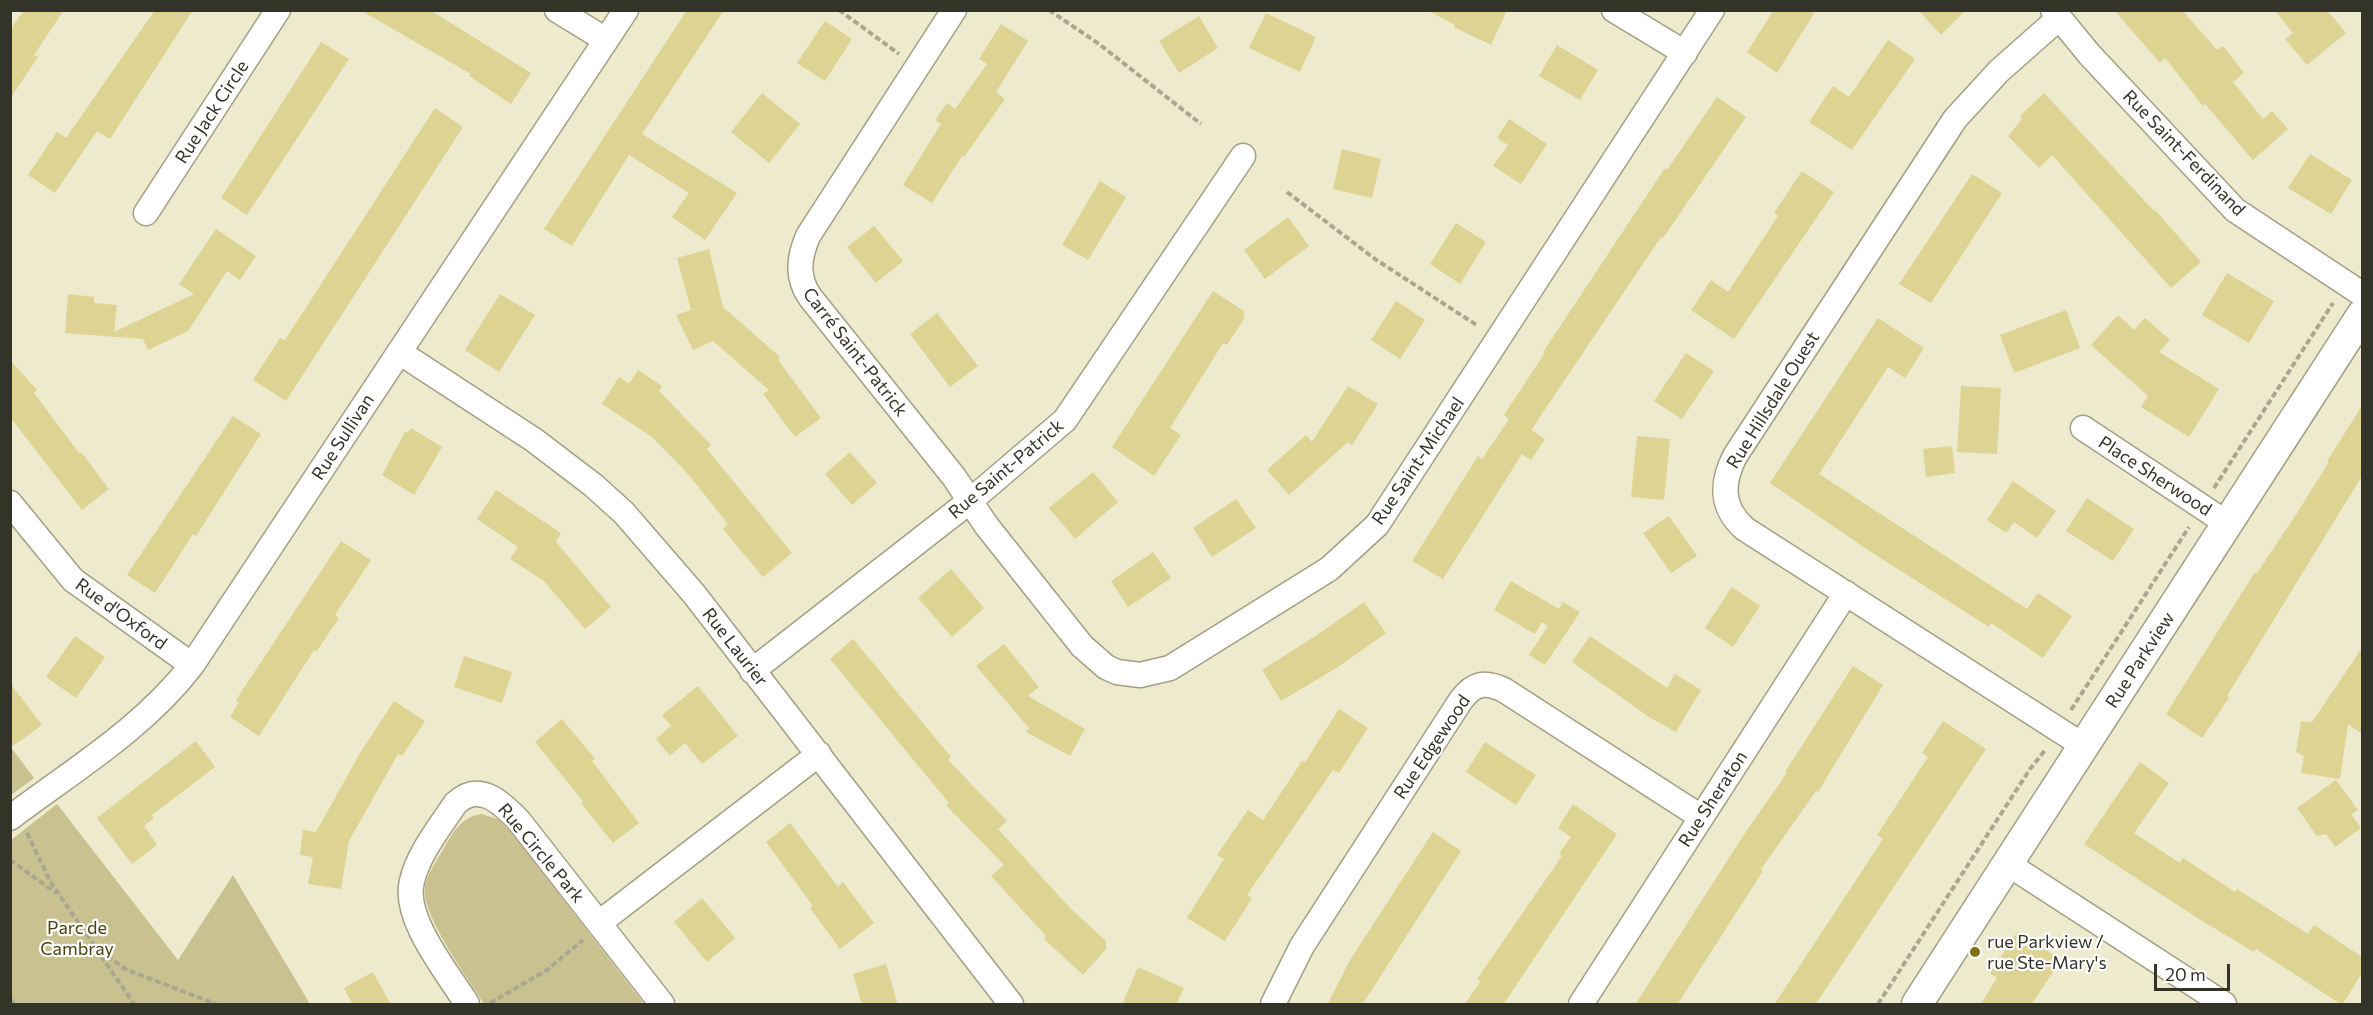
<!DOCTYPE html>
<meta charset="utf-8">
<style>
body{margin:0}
#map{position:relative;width:2373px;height:1015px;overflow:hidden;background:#eeeacd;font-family:Commissioner,sans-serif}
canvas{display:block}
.frame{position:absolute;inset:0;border:12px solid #343328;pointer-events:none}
.scale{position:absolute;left:2154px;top:964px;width:76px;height:27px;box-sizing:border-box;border:3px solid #343328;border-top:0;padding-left:8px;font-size:18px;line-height:21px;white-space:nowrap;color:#343328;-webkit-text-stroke:4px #fff;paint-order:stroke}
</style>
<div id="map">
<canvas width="2373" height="1015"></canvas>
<div class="frame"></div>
<div class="scale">20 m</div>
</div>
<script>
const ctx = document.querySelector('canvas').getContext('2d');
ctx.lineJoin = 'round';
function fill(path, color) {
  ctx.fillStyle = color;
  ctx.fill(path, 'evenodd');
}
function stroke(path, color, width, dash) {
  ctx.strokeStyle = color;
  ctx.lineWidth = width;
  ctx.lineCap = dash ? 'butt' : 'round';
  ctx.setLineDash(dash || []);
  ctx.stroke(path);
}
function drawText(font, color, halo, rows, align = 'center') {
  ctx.font = font + ' Commissioner,sans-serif';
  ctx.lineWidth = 4.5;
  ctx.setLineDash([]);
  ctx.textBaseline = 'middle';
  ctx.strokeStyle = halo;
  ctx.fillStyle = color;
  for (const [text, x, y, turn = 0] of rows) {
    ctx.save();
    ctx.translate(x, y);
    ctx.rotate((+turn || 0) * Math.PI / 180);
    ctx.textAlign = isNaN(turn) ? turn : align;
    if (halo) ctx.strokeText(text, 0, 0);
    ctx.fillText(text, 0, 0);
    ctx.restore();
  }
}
fill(new Path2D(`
 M10,746l24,32 -23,17h-1z
 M57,804l121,156 55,-85 77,129h-299v-164z
 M481,814l17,5 12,12 134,173h-160c-15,-24 -64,-91 -59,-117 2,-14 13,-28 20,-41 9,-15 17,-29 36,-32z`), '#c9c18f');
fill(new Path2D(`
 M24,10h40l-30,45 4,2 -28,42v-69z
 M155,10h38l-83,129 -13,-8 -42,62 -27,-18 29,-43 9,6z
 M360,10h70l101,63 -20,31 -42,-28 2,-2z
 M687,10h37l-82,124 95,59 -32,47 -33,-23 17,-24 -60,-38 -57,91 -28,-17z
 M1427,10h80l-16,35 -37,-18 1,-2z
 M1774,10h42l-39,63 -30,-21z
 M1918,10h48l-25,25z
 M2114,10h68l35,40 6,-4 21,27 -11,9 30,37 9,-8 16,18 -35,31 -48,-56 -2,2 -38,-48 -5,5z
 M2274,10h53l19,23 -39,32 -22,-26 8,-6z
 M1266,13l50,24 -16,35 -51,-24z
 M1199,16l19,32 -39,25 -20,-32z
 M825,21l27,18 -27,42 -28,-18z
 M1001,24l27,17 -32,51 9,7 -41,58 -2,-1 -30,47 -29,-18 38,-61 -6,-4 12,-17 8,6 32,-45 -8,-5z
 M1888,40l27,19 -63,91 -43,-28 24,-36 16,11z
 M321,42l28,17 -102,156 -26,-17z
 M1557,45l41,25 -18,30 -41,-24z
 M762,93l38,31 -31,39 -38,-31z
 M2044,93l110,118 1,-1 46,52 -30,26 -119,-133 -13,13 -31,-32 14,-17 -2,-3z
 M1717,97l29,20 -83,121 -2,-1 -130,193 14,9 -14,21 -9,-6 -79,125 -31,-18 66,-105 4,3 27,-40 -5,-4 40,-61 -1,-2 122,-184 2,2z
 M435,108l28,19 -177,274 -33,-21 27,-42 5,2z
 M1509,119l38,25 -26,40 -28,-18 15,-21 -11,-7z
 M1342,149l39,10 -9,39 -39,-9z
 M2310,154l42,26 -21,34 -43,-26z
 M1802,171l32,21 -100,147 -43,-29 20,-30 17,12 50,-76 -4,-3z
 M1972,174l30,19 -71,110 -32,-19z
 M1100,181l26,16 -38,63 -26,-15z
 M1288,217l21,29 -44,33 -21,-29z
 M1456,223l30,19 -26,42 -30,-20z
 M874,226l29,35 -27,22 -29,-36z
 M216,229l40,27 -16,24 -13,-9 -39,60 -40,19 -5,-11 -78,-6 3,-39 26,3v6l23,2 -3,27 80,-38 -15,-10z
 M709,249l14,58 57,50 -2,3 43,58 -26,19 -32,-43 6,-4 -56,-49 -20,9 -17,-35 15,-5 -14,-52z
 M2227,273l47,28 -25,42 -47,-28z
 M1213,291l31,20v8l-17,26 -4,-2 -53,85 11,7 -27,41 -42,-29z
 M500,294l35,21 -36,57 -34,-22z
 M1396,301l29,19 -25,39 -29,-19z
 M2066,310l14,38 -66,25 -14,-38z
 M937,313l41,53 -28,21 -40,-53z
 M2118,315l16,15 11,-12 25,22 -11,12 60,37 -30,48 -48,-30 7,-11 -57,-51z
 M1878,318l46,30 -19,30 -17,-11 -69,107 208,135 11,-16 34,23 -29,42 -52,-35 -2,4 -121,-77 -98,-67z
 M1686,353l28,18 -32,48 -28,-18z
 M10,360l27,30 -3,3 45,60 2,-1 28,37 -27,21 -72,-93z
 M638,370l24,16 -3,5 52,54 -4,4 85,104 -29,24 -40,-48 5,-5 -40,-50 -36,-37 -50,-33 17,-27 10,7z
 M1348,386l30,18 -26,41 -4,-3 -59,53 -22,-25 39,-35 6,7z
 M1961,386l40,2 -4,66 -40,-2z
 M2362,406v70l-135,220 2,2 -27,40 -36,-24 89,-142 2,1 40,-60 32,-51 -2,-1z
 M233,416l28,18 -65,102 -3,-2 -38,59 -28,-18z
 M411,428l31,19 -28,48 -32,-20 23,-43 2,1z
 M1637,436l33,3 -6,61 -33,-3z
 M1952,446l3,27 -29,4 -3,-28z
 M850,452l27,31 -25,22 -27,-31z
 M1093,472l25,30 -43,37 -26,-31z
 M2013,481l43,30 -19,27 -23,-16 -8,11 -19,-13z
 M496,490l65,43 -5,9 55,65 -26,22 -41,-48 -34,-22 8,-12 -41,-28z
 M2087,498l47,31 -21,32 -47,-30z
 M1236,499l20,29 -44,29 -19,-29z
 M1669,516l28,40 -26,17 -28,-40z
 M341,541l30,19 -36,55 4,3 -23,34 -2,-2 -55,86 -29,-19 9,-15 -3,-2z
 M1153,552l18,26 -43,29 -17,-26z
 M951,569l33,39 -32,29 -34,-39z
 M1511,581l48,28 4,-7 17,10 -35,53 -16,-10 19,-29 -6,-4 -7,12 -41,-24z
 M1732,587l28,19 -27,41 -28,-19z
 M1364,602l22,31 -48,34 -57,34 -19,-31 58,-37z
 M75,636l30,21 -29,41 -30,-21z
 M1590,636l77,52 8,-14 26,16 -25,42 -27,-15 -77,-55z
 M853,639l98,118 -3,3 59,61 -9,8 71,78 37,34v8l-23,26 -39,-36 2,-3 -55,-60 13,-11 -58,-60 3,-2 -119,-144z
 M1004,644l35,43 -11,9 57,33 -15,27 -44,-24 3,-4 -53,-62z
 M2362,648v86l-14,-10 -8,55 -39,-6 3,-17 -8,-4 5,-31 11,1z
 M464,656l48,16 -10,31 -48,-16z
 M1853,666l30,19 -65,107 -2,-1 -55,78 2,2 -86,134h-42l108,-169 44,-63 -2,-1z
 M10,683l32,42 -32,23z
 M698,686l40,50 -36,28 -17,-21 -15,13 -14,-17 15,-13 -9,-11z
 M394,701l31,20 -23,35 -4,-2 -49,87 -8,48 -33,-5 5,-27 -13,-2 3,-25 13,2 44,-79z
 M1339,709l29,19 -29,45 -6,-3 -86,125 5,3 -27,43 -38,-23 37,-59 -7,-4 31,-45 15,10 39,-59 3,1z
 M562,719l33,40 -3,2 47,62 -26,20 -32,-40 2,-2 -48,-59z
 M1943,721l43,28 -171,256h-41l109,-166 -6,-4 51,-78 -6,-4z
 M196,741l19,26 -63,48 2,3 -10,8 13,19 -25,19 -35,-46z
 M1485,742l51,33 -20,30 -50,-33z
 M2140,762l29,21 -35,50 46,30 3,-5 52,34 2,-3 71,45 6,-9 48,32v16l-20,32 -86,-56 -2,3 -55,-33 -115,-75z
 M2336,780l22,30 -7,4 10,14 -26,19 -9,-13 -9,2 -20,-28z
 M1573,804l44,30 -114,171h-39l17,-24 -4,-2 85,-123 -3,-2 12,-17 -13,-9z
 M790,823l48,64 5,-5 31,41 -34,26 -30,-41 3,-2 -47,-64z
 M1433,832l28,19 -99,154h-35l23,-45z
 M702,898l33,40 -28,24 -33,-40z
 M2018,931l43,29 -30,45h-51l17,-27 -7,-5z
 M886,964l12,41h-36l-9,-31z
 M1138,967l46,21 -8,17h-54z
 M373,972l18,33h-38l-9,-17z`), '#ddd392');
const minor = new Path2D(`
 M557,10l49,30
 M954,10l-146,226c-9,21 -12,41 2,61l144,180 32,48 96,121 24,21 11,5 23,3 30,-7 159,-99 48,-44 335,-515
 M1614,10l71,43
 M2053,10l36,44 146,156 127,84
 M2059,18l-60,53 -44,48 -220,337c-14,27 -14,52 10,73l339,217
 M146,213l132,-203
 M399,352l135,88 59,45 31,28 70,81 317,410
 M2083,428l145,96
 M10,503l63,77 119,85
 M752,671l218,-170 95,-81 178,-264
 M10,818c62,-47 134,-90 182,-153l434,-655
 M2008,864l216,140
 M599,923l220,-169
 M467,1004c-19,-31 -65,-86 -55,-123 6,-27 28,-54 43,-77 24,-23 46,-2 64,17l143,183
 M1273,1004l29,-58 159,-246c13,-17 24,-19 43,-10l197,127
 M1581,1004l265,-411`);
const tertiary = new Path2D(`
 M1917,1004l445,-689`);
stroke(minor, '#a39f84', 27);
stroke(tertiary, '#a39f84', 33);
stroke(new Path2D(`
 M839,10l60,44
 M1049,10l50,34 102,80
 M1287,192l88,67 103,67
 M2214,488l119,-185
 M2071,710l118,-183
 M27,833l23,48 84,123
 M10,860l46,33
 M100,951l27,19 89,34
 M10,999l5,5
 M490,1003l57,-33 36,-30
 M1878,1004l152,-235 16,-20`), '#aaa791', 4, [6, 3]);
stroke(minor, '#fff', 24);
stroke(tertiary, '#fff', 30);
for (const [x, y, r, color] of [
 [1975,952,6,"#817315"]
]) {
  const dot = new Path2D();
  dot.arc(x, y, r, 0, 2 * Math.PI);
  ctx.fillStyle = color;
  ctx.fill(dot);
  stroke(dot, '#fff', 2);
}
drawText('18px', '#343328', '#fff', [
 ["Rue Jack Circle",212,112,-57],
 ["Rue Saint-Ferdinand",2184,153,46],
 ["Carré Saint-Patrick",855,352,52],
 ["Rue Hillsdale Ouest",1773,400,-58],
 ["Rue Sullivan",343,437,-57],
 ["Rue Saint-Michael",1418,461,-56],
 ["Rue Saint-Patrick",1006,469,-40],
 ["Place Sherwood",2155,476,33],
 ["Rue d'Oxford",121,614,36],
 ["Rue Laurier",735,647,52],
 ["Rue Parkview",2140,660,-57],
 ["Rue Edgewood",1432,747,-56],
 ["Rue Sheraton",1713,799,-57],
 ["Rue Circle Park",541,853,50]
]);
drawText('18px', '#48410e', '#fff', [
 ["Parc de",77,928],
 ["Cambray",77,949]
]);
drawText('18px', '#343328', '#fff', [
 ["rue Parkview /",1987,942],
 ["rue Ste-Mary's",1987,963]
], 'left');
</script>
